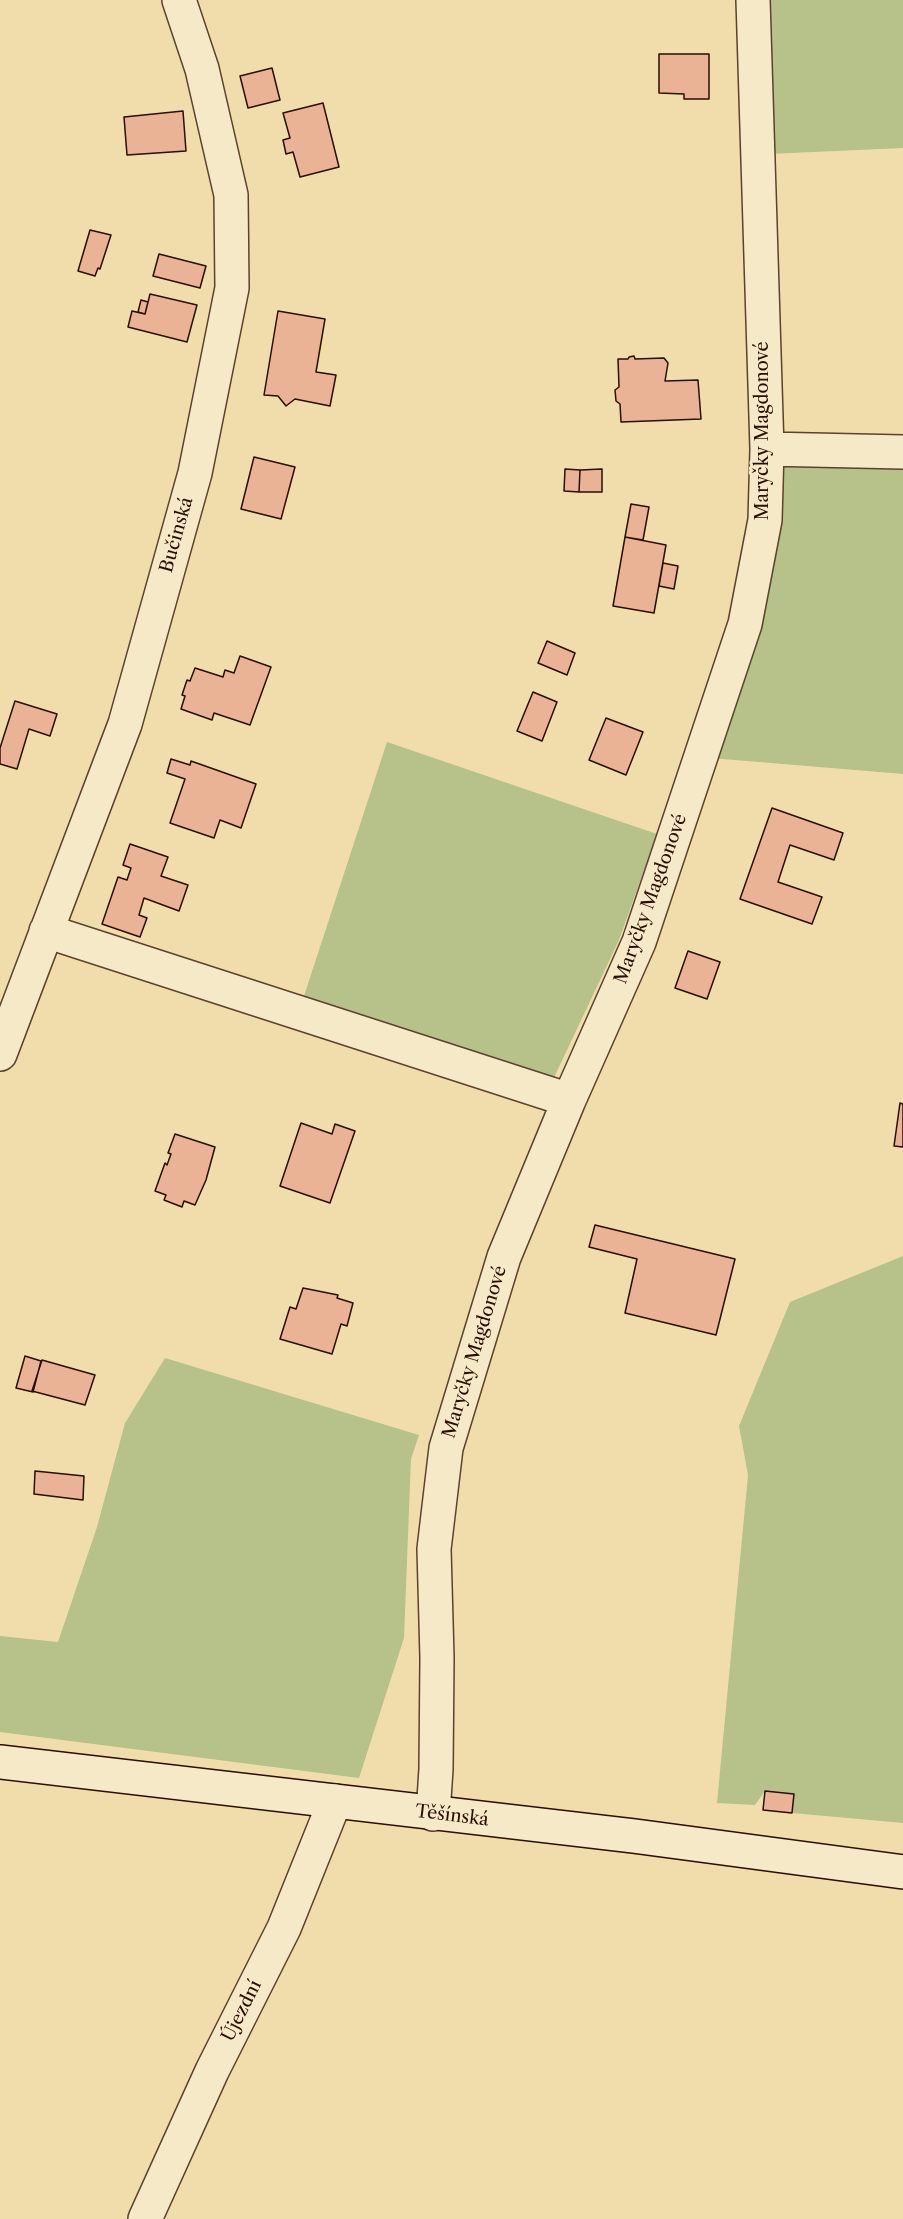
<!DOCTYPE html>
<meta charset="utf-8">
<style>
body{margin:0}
canvas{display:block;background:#f1ddab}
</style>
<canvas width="903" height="2219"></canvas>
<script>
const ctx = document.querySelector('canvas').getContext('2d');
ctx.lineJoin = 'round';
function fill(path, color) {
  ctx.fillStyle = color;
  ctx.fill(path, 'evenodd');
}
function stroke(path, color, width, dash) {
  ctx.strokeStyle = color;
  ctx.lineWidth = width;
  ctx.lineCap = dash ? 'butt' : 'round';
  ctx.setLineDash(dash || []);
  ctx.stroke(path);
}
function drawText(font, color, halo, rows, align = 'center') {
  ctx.font = font + ' "Libre Caslon Text",serif';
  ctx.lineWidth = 6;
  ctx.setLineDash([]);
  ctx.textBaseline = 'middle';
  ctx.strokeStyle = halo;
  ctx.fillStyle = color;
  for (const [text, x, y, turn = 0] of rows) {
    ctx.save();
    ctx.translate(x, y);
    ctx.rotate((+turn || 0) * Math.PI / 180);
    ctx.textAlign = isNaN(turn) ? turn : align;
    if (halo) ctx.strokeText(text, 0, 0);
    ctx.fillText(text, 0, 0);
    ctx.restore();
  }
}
fill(new Path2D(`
 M768,0h135v148l-134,6z
 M903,456v318l-193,-16 68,-301z
 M387,742l270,92 -38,106 -68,144 -249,-82z
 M903,1256v567l-111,-10 2,-19 -29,-3 -10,14 -38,-2 31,-328 -9,-49 51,-124z
 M165,1358l254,77 -8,24 -7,179 -45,140 -359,-46v-96l58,6 39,-115 28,-104z`), '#b7c28b');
const building = new Path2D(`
 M659,54h50v45h-25v-5l-25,-1z
 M272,68l8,32 -32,8 -8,-32z
 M323,103l16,64 -39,10 -7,-25 -7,2 -3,-14 7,-2 -7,-25z
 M183,111l3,40 -59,4 -3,-38z
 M90,230l21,5 -11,34 -2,-1 -3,8 -17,-5z
 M159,254l47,12 -6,22 -47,-12z
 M150,294l47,11 -10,37 -59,-15 4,-16 13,3z
 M141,300l7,2 -3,12 -7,-2z
 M278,311l47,8 -9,53 20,3 -6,31 -35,-7 -9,7 -8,-10 -14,-1z
 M634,356l1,3 29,-1 4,5 -3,18 33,-1 3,39 -80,3 -1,-18 -4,-3 -1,-11 4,-3 -1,-28h10l1,-2z
 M254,457l41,10 -14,52 -40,-10z
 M565,469l15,1 -1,22 -15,-1z
 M602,469v23h-23l1,-22z
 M631,504l18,3 -6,33 -18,-3z
 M625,537l41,8 -12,68 -41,-7z
 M663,563l15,3 -4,23 -15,-3z
 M547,641l28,12 -8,22 -29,-12z
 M240,656l31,11 -21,58 -36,-12 -2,7 -31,-11 4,-13 -3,-1 5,-15 3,1 5,-13 28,9 2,-7 9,3z
 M533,692l24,10 -15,39 -25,-10z
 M15,701l42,13 -7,22 -21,-7 -12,40 -17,-5v-16z
 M606,718l37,14 -17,43 -37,-15z
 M171,759l19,6 1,-4 65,23 -15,44 -21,-8 -6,18 -44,-15 15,-44 -18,-6z
 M772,808l71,25 -9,27 -44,-15 -12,37 44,15 -10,27 -72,-25z
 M130,844l38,13 -7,19 27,9 -9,26 -35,-13 -5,17 8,3 -7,19 -38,-13 16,-47 9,3 4,-12 -8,-3z
 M688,951l32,11 -13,37 -32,-11z
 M900,1103l3,1v43l-9,-1z
 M301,1123l31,11 3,-10 20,7 -25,72 -50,-17z
 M175,1134l40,13 -9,33 -11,25 -11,-4 -2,6 -18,-7 2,-5 -11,-4 10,-28 2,2 4,-11 -3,-1z
 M595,1225l140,34 -19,76 -91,-22 12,-54 -48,-12z
 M303,1288l35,7 -1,3 16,5 -6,23 -6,-2 -9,30 -52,-15 10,-32 6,2z
 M25,1356l16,5 -8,31 -17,-4z
 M42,1360l53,15 -10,30 -53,-14z
 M35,1471l49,5 -1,24 -49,-6z
 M765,1791l29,3 -2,19 -29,-3z`);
fill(building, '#eab395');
stroke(building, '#290e02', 1.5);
const street = new Path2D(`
 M767,449l136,3
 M46,931l523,169
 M0,1054l125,-330 70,-251 37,-185 -1,-93 -29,-126 -23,-69
 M433,1814l3,-45 1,-111 -3,-109 12,-101 58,-191 65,-157 70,-158 106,-318 20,-104 2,-71 -14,-449
 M145,2219l67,-148 72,-143 51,-127`);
const secondary = new Path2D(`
 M0,1762l634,74 269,36`);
stroke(street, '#5b422c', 36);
stroke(secondary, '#290e02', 36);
stroke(street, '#f6e9c8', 33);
stroke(secondary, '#f6e9c8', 33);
drawText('18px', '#290e02', '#f6e9c8', [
 ["Maryčky Magdonové",763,431,-90],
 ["Bučinská",177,535,-74],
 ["Maryčky Magdonové",651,899,-70],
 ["Maryčky Magdonové",475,1352,-73],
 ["Těšínská",452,1816,7],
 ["Újezdní",242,2011,-63]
]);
</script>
